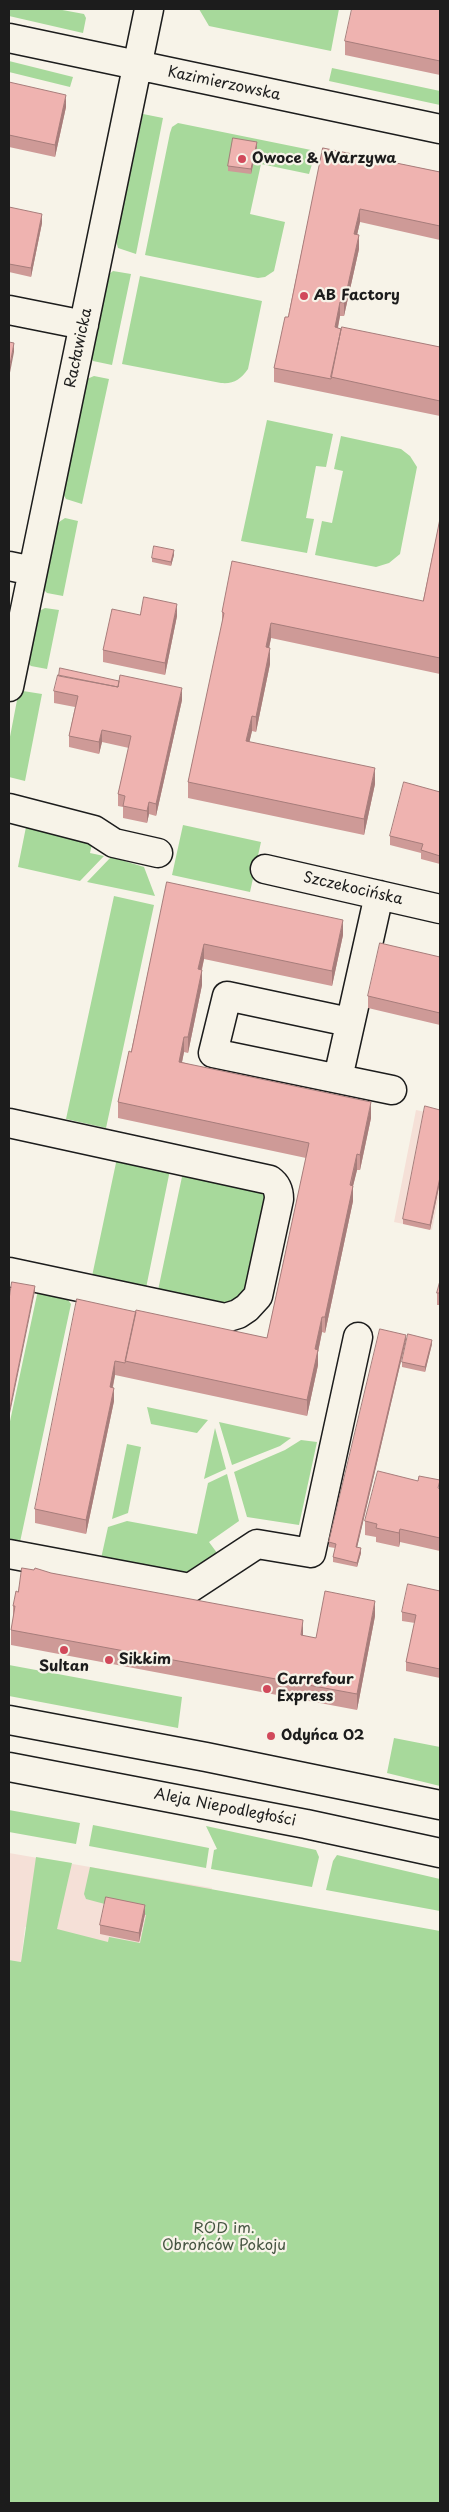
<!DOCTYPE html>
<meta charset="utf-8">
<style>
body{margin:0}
#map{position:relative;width:449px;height:2512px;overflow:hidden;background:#f7f3e8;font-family:"Playpen Sans",sans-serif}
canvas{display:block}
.frame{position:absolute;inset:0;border:10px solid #1c1c1c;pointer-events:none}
</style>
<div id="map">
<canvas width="449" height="2512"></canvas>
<div class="frame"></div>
</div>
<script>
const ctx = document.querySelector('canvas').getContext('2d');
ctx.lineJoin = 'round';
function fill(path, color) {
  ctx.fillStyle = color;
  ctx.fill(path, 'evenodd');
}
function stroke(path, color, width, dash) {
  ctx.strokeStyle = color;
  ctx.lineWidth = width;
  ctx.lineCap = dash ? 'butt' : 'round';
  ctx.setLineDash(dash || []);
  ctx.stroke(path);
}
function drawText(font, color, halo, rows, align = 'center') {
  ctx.font = font + ' "Playpen Sans",sans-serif';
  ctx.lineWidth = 4.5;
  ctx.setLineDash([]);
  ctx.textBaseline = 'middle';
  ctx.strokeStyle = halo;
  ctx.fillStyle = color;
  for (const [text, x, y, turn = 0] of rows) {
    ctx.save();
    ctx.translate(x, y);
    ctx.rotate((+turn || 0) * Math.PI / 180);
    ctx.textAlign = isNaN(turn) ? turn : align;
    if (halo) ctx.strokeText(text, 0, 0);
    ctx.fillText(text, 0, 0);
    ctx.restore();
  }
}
fill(new Path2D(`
 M416,1110l24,5v76l-8,39 -38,-8z
 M9,1853l203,35 -22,83 -165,-44 -4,35 -12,-2z`), '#f5e0d7');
fill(new Path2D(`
 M9,9h48l27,5 2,4 -3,15 -74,-17z
 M199,9h140l-8,42 -122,-25z
 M9,61l64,16 -3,10 -61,-15z
 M332,68l108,23v14l-111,-24z
 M143,114l20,4 -27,136 -18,-6 -2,-7z
 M178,123l138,28 -7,23 -48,-10 -11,50 35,8 -11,49 -9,6 -7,1 -113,-23 25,-122 2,-6z
 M113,271l18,3 -19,91 -19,-4 -2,-5 17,-81z
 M140,276l122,25 -14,68c-8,11 -14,15 -27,14l-99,-19z
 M94,376l15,3 -27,125 -16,-5 -4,-7 23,-109 2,-4z
 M267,420l66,14 -7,33 -10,-1 -10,52 8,1 -7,34 -66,-12z
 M341,436l60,13 9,7 7,11 -17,87 -11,9 -13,4 -61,-12 7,-34 10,2 11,-52 -9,-2z
 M65,518l13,3 -15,75 -16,-3 -4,-4 13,-65z
 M45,608l14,2 -12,59 -16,-3 -3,-3 9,-51z
 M23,691l19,3 -17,87 -16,-4v-35l9,-47z
 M183,825l78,17 -11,50 -78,-17z
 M26,827l66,17 -2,9 14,3 -24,25 -62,-14z
 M111,857l33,10 11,29 -68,-14z
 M114,896l40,9 -48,223 -40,-9z
 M117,1158l53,12 -25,123 -54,-12z
 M183,1172l77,15 9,8 -25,102 -21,12 -66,-14z
 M38,1290l28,7 5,7 -51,238 -11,-2v-114z
 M147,1407l61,13 -11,13 -46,-9z
 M219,1422l72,16 -11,8 -48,19z
 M215,1428l11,41 -22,10z
 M301,1440l16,2 -18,83 -52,-8 -13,-45 51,-22z
 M127,1444l14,3 -13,66 -16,6z
 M227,1474l12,47 -30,21 11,15 -22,12 -17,4 -81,-10 8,-36 19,-6 70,13 11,-51z
 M9,1665l173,32 -4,31 -169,-32z
 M394,1738l46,9v39l-53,-13z
 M9,1810l71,13 -4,21 -67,-12z
 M93,1825l116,23 -3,20 -117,-22z
 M206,1826l110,24 3,7 -7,30 -101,-18 3,-19 3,-1z
 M337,1855l103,24v32l-114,-21 7,-29z
 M36,1857l36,6 -15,66 51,13 1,-5 31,6 6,-28 -60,-16 -2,-5 6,-27 350,64v572h-431v-543l12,2z`), '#a7d99b');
const minor = new Path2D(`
 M9,38l431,91
 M9,310l75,15
 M9,566l24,5
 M9,687l140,-678
 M9,808l85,22 20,13 44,10
 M265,869l175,40
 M349,1022l-122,-26 -14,57 179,37
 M338,1078l41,-183
 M9,1123l261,57c7,5 9,11 9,19l-21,97 -11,12 -9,6 -13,4 -216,-46
 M9,1554l181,34 67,-44 54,9 47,-216`);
const major = new Path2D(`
 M9,1720l197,37 234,48
 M9,1767l297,57 134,29`);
stroke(minor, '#1c1c1c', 31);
stroke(major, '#1c1c1c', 31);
stroke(minor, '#f7f3e8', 28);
stroke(major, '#f7f3e8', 28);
fill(new Path2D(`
 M440,9v66l-95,-20v-14z
 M9,82l57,25 -11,50 -46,-10z
 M257,147l-6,27 -23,-3v-5z
 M323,148l117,24v68l-80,-18 -3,13 2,14 -15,67h-4l-2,12 102,19v69l-166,-34v-14l14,-51z
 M9,207l33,16 -11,54 -22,-5z
 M440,519v155l-169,-36 -2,10 1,16 -14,68 -4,-1 -3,11 126,42 -11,51 -176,-37v-16l34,-155v-15l201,-11z
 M174,555l-3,11 -19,-4v-4z
 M140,615l37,1 -12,59 -62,-13v-12z
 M54,691l128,9 -26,116 -7,-2 -2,9 -24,-5v-11l-5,-1v-12l11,-46 -27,-6 -3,12 -30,-7v-11l6,-29 -21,-4z
 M440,792v72l-19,-5v-6l-31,-8v-9z
 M167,882l176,53 -11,51 -128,-27 -2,11v15l-14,68 -4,-1 -2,10 189,56 -11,52h-3l-4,16v15l-28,132 -3,-1 -4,20v13l-11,51 -192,-41 -2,12 1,14 -28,133 -51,-11v-14l101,-197 131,26 39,-180 -188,-40v-16l13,-50z
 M440,957v68l-72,-17v-12z
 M440,1110v72l-10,48 -27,-6v-5z
 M440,1281v24h-3v-12z
 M406,1340l-49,207 4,6 -4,14 -24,-5v-5l2,-9 -6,-1v-5z
 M432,1344l-7,28 -23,-5v-5z
 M440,1489v62l-40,-9 -1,5 -23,-5v-5l-11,-2v-14z
 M51,1573l252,63 13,2 59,-22 -18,94 -346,-65v-15l2,-11v-13l5,-14z
 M440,1591v87l-34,-7v-9l9,-39 -13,-2v-9z
 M145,1914l-6,28 -39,-8v-9z`), '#ce9a97');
fill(new Path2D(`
 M66,95v12l-11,50v-12z
 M257,142v5l-6,27v-5z
 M360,209v13l-6,26v-14z
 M42,214v9l-11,54v-9z
 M359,235v14l-15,67v-13z
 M340,302v14l-5,25v-14z
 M14,343v9l-5,26v-8z
 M174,550v5l-3,11v-4z
 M177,604v12l-12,59v-12z
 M271,623v15l-5,25v-16z
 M270,648v16l-14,68v-15z
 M182,688v12l-26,116v-12z
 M252,716v15l-6,26v-16z
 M102,730v12l-3,12v-12z
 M375,768v16l-11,51v-16z
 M149,802v12l-2,9v-12z
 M343,920v15l-11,51v-15z
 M204,944v15l-6,26v-16z
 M202,970v15l-14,68v-16z
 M184,1037v15l-5,25v-15z
 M371,1102v16l-11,52v-15z
 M357,1154v16l-4,16v15l-28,132v-16z
 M440,1177v5l-10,48v-5z
 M35,1286v5l-26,127v-5z
 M322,1317v15l-4,20v13l-11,51v-16l8,-51z
 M406,1335v5l-50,212v-5z
 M432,1340v4l-7,28v-5z
 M115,1361v14l-5,25v-13z
 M114,1388v13l-28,133v-14z
 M400,1529v13l-1,5v-14z
 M361,1548v5l-4,14v-4z
 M375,1601v15l-18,94v-16z
 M303,1620v16l-2,-1z
 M145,1905v9l-6,28v-9z`), '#a77d7b');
const building = new Path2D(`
 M352,9h88v52l-95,-20z
 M9,82l57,13 -11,50 -46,-10z
 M233,138l24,4 -6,27 -23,-3z
 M323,148l117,24v54l-80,-17 -6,25 5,1 -15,68 -4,-1 -5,25 6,2 -10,50 -57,-11 11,-51h3z
 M9,207l33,7 -11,54 -22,-4z
 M342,327l98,20v54l-109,-24z
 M9,342l5,1 -5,27z
 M440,519v139l-169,-35 -5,24 4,1 -14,69 -4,-1 -6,25 129,27 -11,51 -176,-37 36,-169 -2,-1 10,-51 191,40z
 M154,546l20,4 -3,12 -19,-4z
 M144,597l33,7 -12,59 -62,-13 9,-41 28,6z
 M60,668l59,13 -1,6 -59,-11z
 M58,675l60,12 2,-12 62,13 -26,116 -7,-2 -2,9 -24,-5 2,-10 -7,-2 13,-58 -29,-6 -3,12 -30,-6 9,-40 -24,-5z
 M404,782l36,10v64l-19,-6 2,-6 -33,-8z
 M167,882l176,38 -11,51 -128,-27 -6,25 4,1 -14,67h-4l-5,25 192,40 -11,53 -3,-1 -7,31 3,1 -28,131h-3l-7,32 3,1 -11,50 -182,-39 11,-51 131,28 42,-195 -191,-41 11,-51 2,1z
 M380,943l60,14v56l-72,-17z
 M425,1106l15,4v67l-10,48 -27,-6z
 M440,1281v12h-3z
 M12,1282l23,4 -26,127v-113z
 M77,1299l59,13 -11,51 -10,-2 -5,26 4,1 -28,132 -51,-11z
 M380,1329l26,6 -50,212 5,1 -4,15 -24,-6 3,-13 -7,-2z
 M408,1334l24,6 -7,27 -23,-5z
 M378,1471l40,10 1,-5 21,4 -2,8 2,1v49l-40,-9 -1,4 -23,-5 1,-4 -12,-3z
 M22,1568l12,2 1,-2 16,5 252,47 -2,15 15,3 9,-47 50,10 -18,93 -346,-64 4,-24h-2l3,-15 2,1z
 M408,1584l32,7v78l-34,-7 10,-47 -14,-3z
 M106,1897l39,8 -6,28 -39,-8z`);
fill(building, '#efb3b0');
stroke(building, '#a77d7b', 1);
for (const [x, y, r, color] of [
 [242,159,5,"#d1495b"],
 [304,296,5,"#d1495b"],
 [64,1650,5,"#d1495b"],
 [109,1660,5,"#d1495b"],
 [267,1689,5,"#d1495b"],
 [271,1736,5,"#d1495b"]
]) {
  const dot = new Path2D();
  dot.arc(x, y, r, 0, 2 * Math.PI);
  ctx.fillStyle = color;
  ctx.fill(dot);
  stroke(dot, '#f7f3e8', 2);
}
drawText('15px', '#1c1c1c', '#f7f3e8', [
 ["Kazimierzowska",224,84,12],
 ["Racławicka",79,348,-78],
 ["Szczekocińska",353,889,13],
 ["Aleja Niepodległości",225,1808,11]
]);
drawText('bold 15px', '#1c1c1c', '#f7f3e8', [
 ["Owoce & Warzywa",252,159],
 ["AB Factory",314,296],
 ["Sikkim",119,1660],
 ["Sultan",64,1667,"center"],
 ["Carrefour",277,1680],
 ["Express",277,1697],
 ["Odyńca 02",281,1736]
], 'left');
drawText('15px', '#465542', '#f7f3e8', [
 ["ROD im.",224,2229],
 ["Obrońców Pokoju",224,2246]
]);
</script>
